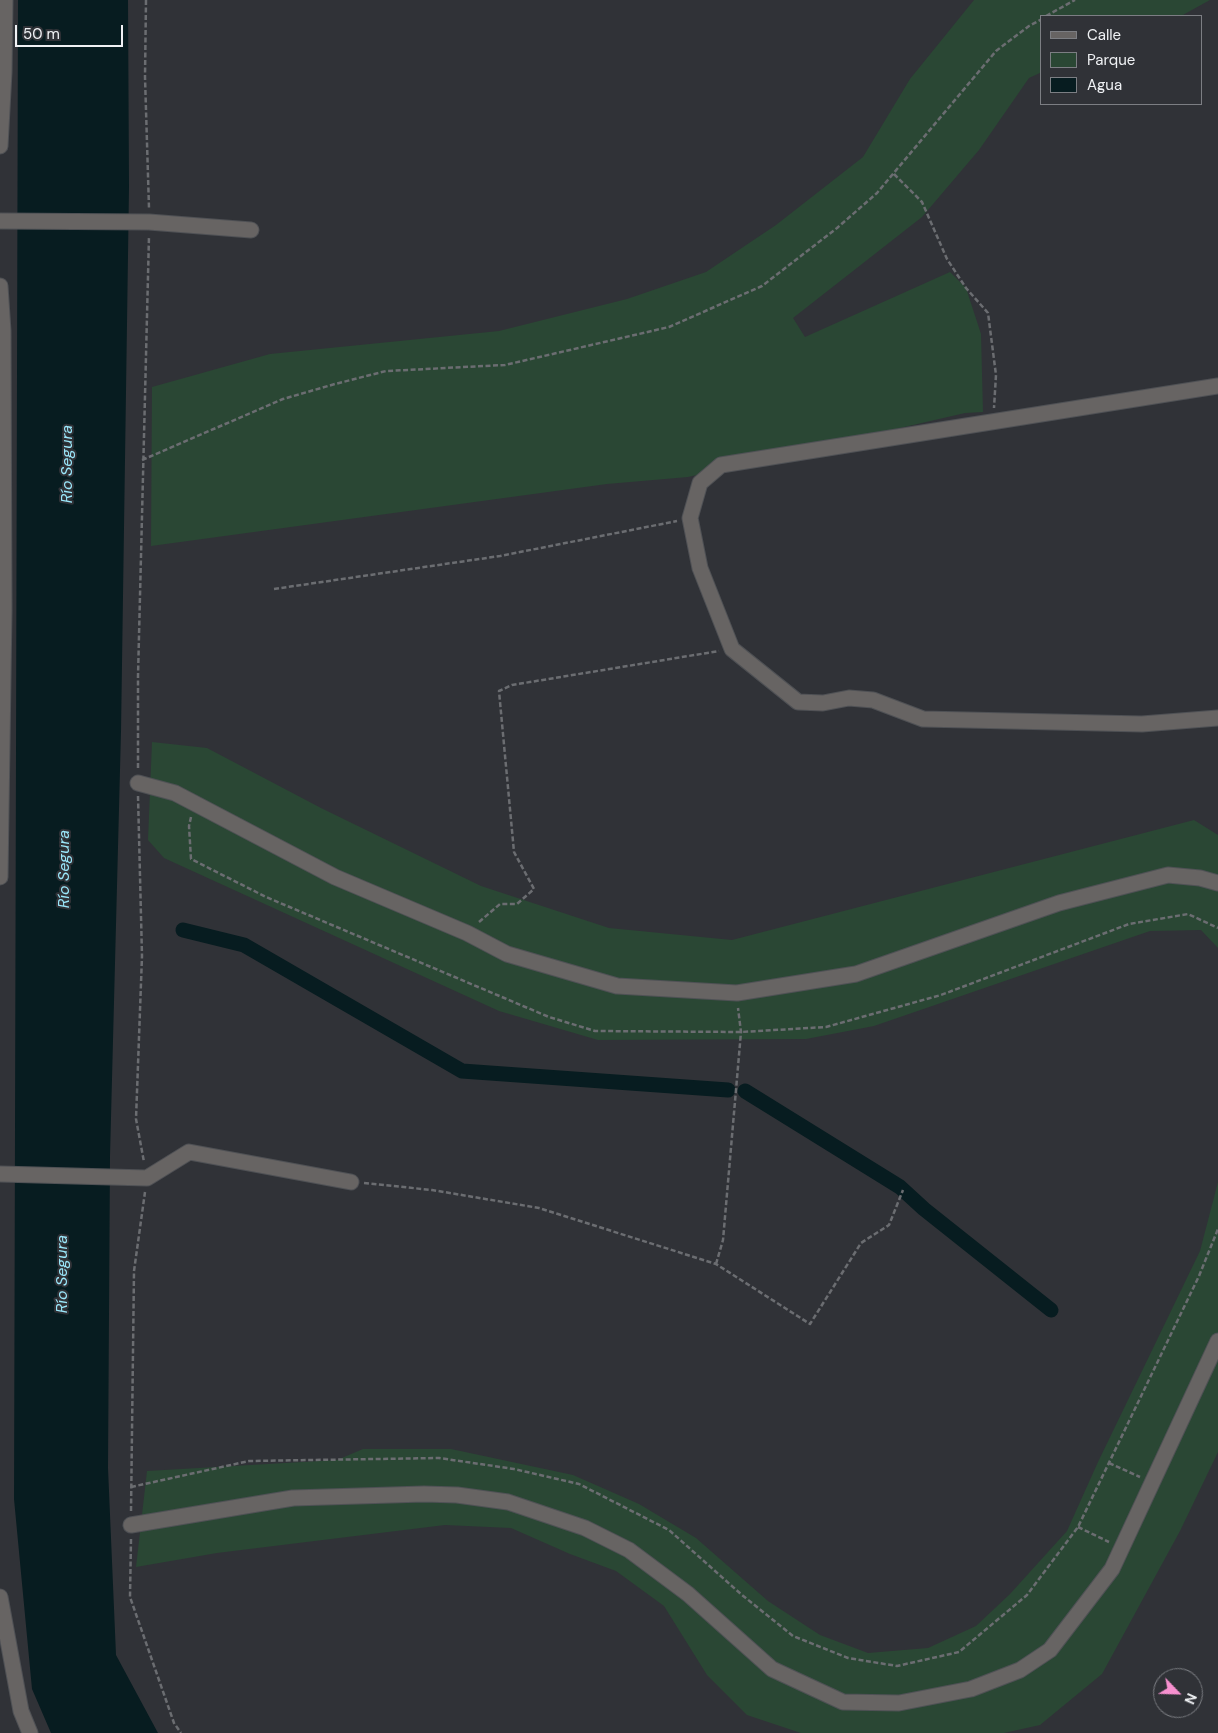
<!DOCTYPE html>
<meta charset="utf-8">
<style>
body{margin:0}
#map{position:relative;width:1218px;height:1733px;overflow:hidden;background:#303237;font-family:"DM Sans",sans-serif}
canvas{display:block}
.legend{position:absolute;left:1040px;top:15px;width:162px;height:90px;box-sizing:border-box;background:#303237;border:1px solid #7c7e83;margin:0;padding:6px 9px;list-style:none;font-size:15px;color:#eff1f4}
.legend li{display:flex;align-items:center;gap:10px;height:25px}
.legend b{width:25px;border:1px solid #7c7e83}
.north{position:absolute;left:1153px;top:1668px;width:50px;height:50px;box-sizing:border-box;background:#303237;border:1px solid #7c7e83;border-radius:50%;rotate:114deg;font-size:14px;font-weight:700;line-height:20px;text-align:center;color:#eff1f4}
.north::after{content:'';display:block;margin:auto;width:18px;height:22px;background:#f690cf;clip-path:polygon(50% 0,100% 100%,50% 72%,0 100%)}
.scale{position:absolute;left:15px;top:25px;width:108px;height:22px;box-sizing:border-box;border:2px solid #eff1f4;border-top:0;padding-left:6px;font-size:15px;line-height:18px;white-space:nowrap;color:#eff1f4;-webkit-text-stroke:4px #303237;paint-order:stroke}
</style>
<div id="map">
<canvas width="1218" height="1733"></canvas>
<ul class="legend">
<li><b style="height:6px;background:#676463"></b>Calle</li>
<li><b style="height:14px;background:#2a4734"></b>Parque</li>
<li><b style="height:14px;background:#071c20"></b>Agua</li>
</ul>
<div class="north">N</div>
<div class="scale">50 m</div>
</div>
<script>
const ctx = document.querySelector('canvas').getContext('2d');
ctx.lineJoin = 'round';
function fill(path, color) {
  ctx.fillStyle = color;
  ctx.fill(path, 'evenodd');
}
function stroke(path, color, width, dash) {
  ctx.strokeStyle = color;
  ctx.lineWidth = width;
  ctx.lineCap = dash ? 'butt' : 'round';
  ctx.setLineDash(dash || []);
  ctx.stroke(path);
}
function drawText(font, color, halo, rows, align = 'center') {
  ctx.font = font + ' "DM Sans",sans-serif';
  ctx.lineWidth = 4;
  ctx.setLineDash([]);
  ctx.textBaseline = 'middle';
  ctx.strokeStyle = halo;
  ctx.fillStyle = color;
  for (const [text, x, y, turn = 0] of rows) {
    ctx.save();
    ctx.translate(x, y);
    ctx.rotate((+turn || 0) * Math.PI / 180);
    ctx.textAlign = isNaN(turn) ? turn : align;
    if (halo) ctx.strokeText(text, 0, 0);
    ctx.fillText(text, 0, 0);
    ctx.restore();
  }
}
fill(new Path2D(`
 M974,0h236l-29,16h-139v56l-13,6 -50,72 -57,67 -129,101 12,19 145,-65 16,16 15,46 2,78 -18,1 -277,64 -81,7 -456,62 1,-159 118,-33 229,-23 128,-32 79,-27 70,-47 87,-68 47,-78z
 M152,742l55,6 114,60 160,78 128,42 123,12 462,-120 24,15v113l-17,-18 -51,1 -276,95 -68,13 -208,1 -99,-29 -335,-153 -16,-18z
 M1218,1182v270l-38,79 -78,143 -62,51 -36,8h-203l-54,-18 -40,-40 -43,-69 -48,-35 -46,-17 -59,-26 -66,-3 -228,28 -81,14 11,-96 190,-11 26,-11h88l122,26 66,29 57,34 72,63 52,34 48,18 60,-5 48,-22 34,-32 57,-63 31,-69 102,-211z`), '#2a4734');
fill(new Path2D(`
 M18,0h110l1,187 -8,544 -11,425 -2,312 8,187 42,78h-107l-19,-44 -18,-190z`), '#071c20');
stroke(new Path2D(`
 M183,930l61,15 218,126 266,19
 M745,1091l155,96 24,22 127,101`), '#071c20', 15);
const minor = new Path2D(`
 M0,146l4,-74 1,-72
 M0,221l149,1 102,8
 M0,286l3,45 1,280 -4,266
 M1218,386l-497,79 -21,18 -10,35 10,50 32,81 66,53 25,1 26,-5 24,2 50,19 219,5 76,-6
 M138,783l37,10 160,84 132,56 40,21 110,32 120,7 119,-19 203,-71 109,-28 32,3 18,5
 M0,1174l147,4 42,-26 162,30
 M131,1525l162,-27 131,-4 33,1 51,7 77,26 44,22 59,44 84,75 71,33 56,1 72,-14 49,-19 30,-20 62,-81 106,-228
 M0,1597l21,114 9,22`);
stroke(minor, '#4f5155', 17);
stroke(new Path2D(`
 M146,0l-1,77 4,131
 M1046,16l29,-16
 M894,174l28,28 25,57 19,29 22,25 8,62 -2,33
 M142,460l141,-61 52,-15 51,-13 119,-6 164,-38 93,-41 75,-58 40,-35 119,-142 33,-25 13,-7
 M274,589l226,-33 177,-35
 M138,768v-92l11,-440
 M138,796l4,160 -6,163 8,43
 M191,817l-2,9 2,33 75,38 283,120 46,14 146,1 85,-5 115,-32 188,-71 59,-10 30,14
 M479,922l21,-18h17l17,-15 -20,-37 -15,-161 13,-6 207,-34
 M364,1183l68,7 107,18 177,56 94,60 51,-81 28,-18 14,-35
 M716,1264l7,-24 18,-208 -3,-24
 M1109,1463l31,14
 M131,1487l118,-26 190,-3 75,11 65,15 90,46 73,65 51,41 55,22 49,8 62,-14 68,-57 51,-68 121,-251 19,-47
 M131,1511l3,-240 11,-79
 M1078,1527l31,15
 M131,1539l-1,58 44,126 7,10`), '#6b6d71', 2.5, [5, 2.5]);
stroke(minor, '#676463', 15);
drawText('italic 16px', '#9be8fb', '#303237', [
 ["Río Segura",68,464,-90],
 ["Río Segura",65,869,-90],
 ["Río Segura",63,1274,-90]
]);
</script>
